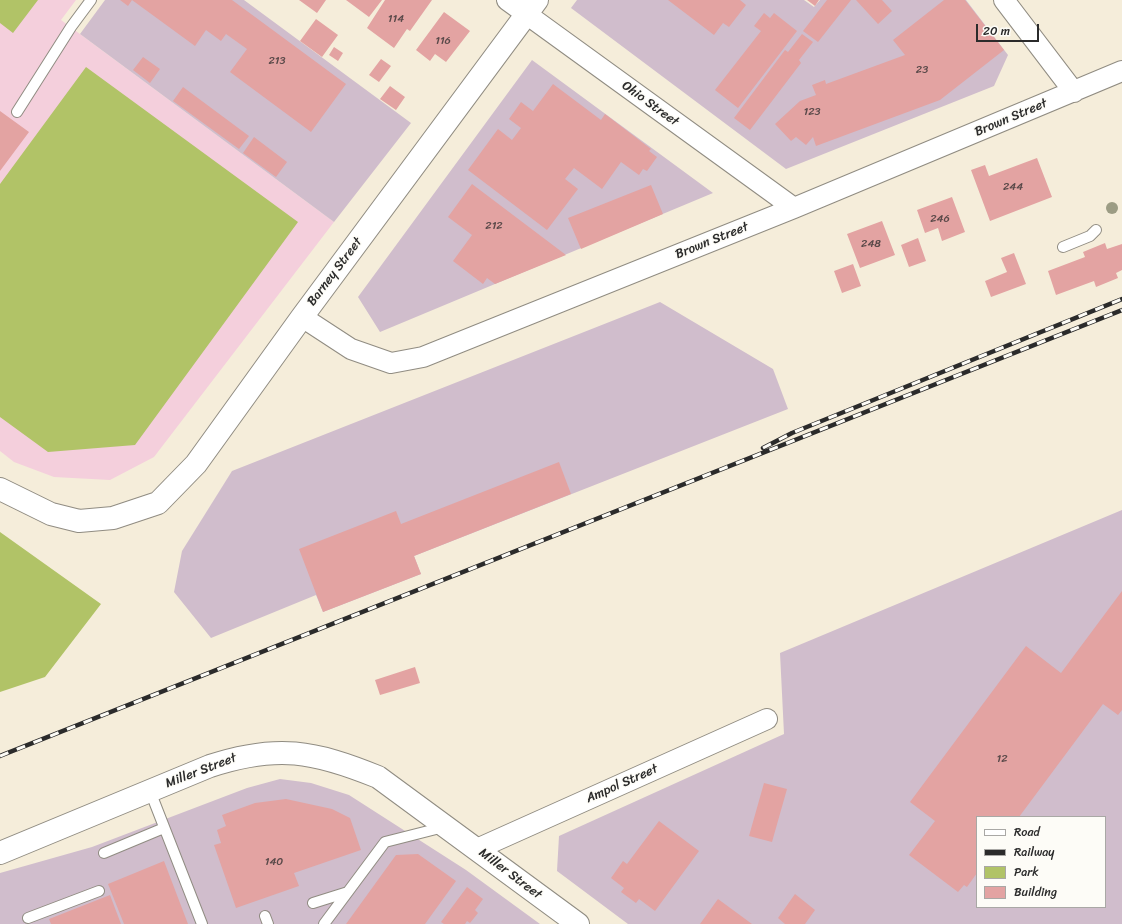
<!DOCTYPE html>
<style>
body{margin:0}
#map{position:relative;width:1122px;height:924px;overflow:hidden;background:#f5edda;font-family:Sriracha,sans-serif}
canvas{display:block}
.legend{position:absolute;left:976px;top:816px;width:130px;height:92px;box-sizing:border-box;background:#fdfcf7;border:1px solid #a9a8a5;margin:0;padding:5px 7px;list-style:none;font-size:12px;color:#2b2b2b}
.legend li{display:flex;align-items:center;gap:8px;height:20px}
.legend b{width:20px;border:1px solid #a9a8a5}
.scale{position:absolute;left:976px;top:24px;width:63px;height:18px;box-sizing:border-box;border:2px solid #2b2b2b;border-top:0;padding-left:5px;font-size:12px;line-height:14px;white-space:nowrap;color:#2b2b2b;-webkit-text-stroke:3px #fdfcf7;paint-order:stroke}
</style>
<div id="map">
<canvas width="1122" height="924"></canvas>
<ul class="legend">
<li><b style="height:5px;background:#fff"></b>Road</li>
<li><b style="height:5px;background:#2b2b2b"></b>Railway</li>
<li><b style="height:11px;background:#b1c367"></b>Park</li>
<li><b style="height:11px;background:#e3a3a2"></b>Building</li>
</ul>
<div class="scale">20 m</div>
</div>
<script>
const ctx = document.querySelector('canvas').getContext('2d');
ctx.lineJoin = 'round';
function fill(path, color) {
  ctx.fillStyle = color;
  ctx.fill(path, 'evenodd');
}
function stroke(path, color, width, dash) {
  ctx.strokeStyle = color;
  ctx.lineWidth = width;
  ctx.lineCap = dash ? 'butt' : 'round';
  ctx.setLineDash(dash || []);
  ctx.stroke(path);
}
function drawText(font, color, halo, rows, align = 'center') {
  ctx.font = font + ' Sriracha,sans-serif';
  ctx.lineWidth = 3;
  ctx.setLineDash([]);
  ctx.textBaseline = 'middle';
  ctx.strokeStyle = halo;
  ctx.fillStyle = color;
  for (const [text, x, y, turn = 0] of rows) {
    ctx.save();
    ctx.translate(x, y);
    ctx.rotate((+turn || 0) * Math.PI / 180);
    ctx.textAlign = isNaN(turn) ? turn : align;
    if (halo) ctx.strokeText(text, 0, 0);
    ctx.fillText(text, 0, 0);
    ctx.restore();
  }
}
fill(new Path2D(`
 M0,0h76l-15,20 273,202 -180,235 -44,23 -56,-3 -40,-15 -14,-11z`), '#f4cfdc');
fill(new Path2D(`
 M105,0h139l167,123 -77,99 -254,-188z
 M577,0h227l10,7 6,-7h146l42,55 -14,31 -208,83 -215,-161z
 M532,60l181,133 -333,139 -22,-35z
 M660,302l113,67 15,40 -374,147 7,18 -98,38 -7,-17 -105,43 -37,-46 8,-41 50,-80z
 M1122,510v414h-494l-71,-53 2,-35 225,-102 -4,-81zM977,817h128v90h-128z
 M280,779l31,4 38,12 117,75 74,54h-540v-51l92,-26 155,-59z`), '#d0bdcc');
fill(new Path2D(`
 M0,0h38l-25,33 -13,-10z
 M86,67l212,155 -163,223 -87,7 -48,-35v-233z
 M0,532l101,72 -56,73 -45,15z`), '#b1c367');
fill(new Path2D(`
 M120,0h112l114,84 -35,48 -81,-60 17,-23 -21,-15 -5,7 -15,-11 -11,16 -63,-46 -4,6z
 M299,0h27l-9,13z
 M346,0h36l-13,17z
 M385,0h47l-22,31 -3,-2 -13,19 -27,-20z
 M668,0h72l6,5 -17,22 -6,-4 -9,12z
 M807,0h12l-4,6z
 M827,0h24l-33,42 -15,-11z
 M856,0h26l10,11 -14,13z
 M944,0h21l39,50 -64,50 -124,46 -3,-9 -7,8 -10,-8 -5,4 -16,-17 25,-23 16,-6 -4,-10 13,-5 1,4 79,-29 -12,-15z
 M444,12l26,19 -24,31 -11,-8 -5,7 -14,-11z
 M764,13l6,5 4,-5 23,18 -59,77 -23,-18 46,-59 -7,-5z
 M316,19l22,16 -16,22 -22,-16z
 M802,34l11,8 -14,18 2,3 -51,67 -16,-12 51,-68 3,2z
 M334,47l9,6 -5,8 -9,-6z
 M143,57l17,12 -10,14 -17,-13z
 M381,59l10,7 -12,16 -10,-7z
 M553,84l48,36 4,-6 46,35 -2,2 8,6 -10,14 -4,-2 -4,6 -18,-13 -19,27 -28,-21 -9,11 13,10 -31,41 -79,-60 30,-41 14,11 9,-12 -12,-9 12,-17 12,9z
 M390,86l15,11 -9,13 -16,-11z
 M183,87l66,49 -10,13 -66,-48z
 M0,111l29,21 -29,39z
 M254,137l33,25 -11,15 -33,-24z
 M1037,158l15,39 -62,24 -19,-51 14,-5 4,11z
 M472,184l94,71 -71,29 -8,-6 -4,6 -30,-23 19,-26 -24,-18z
 M651,185l12,29 -82,35 -13,-31z
 M952,197l13,35 -23,9 -4,-13 -13,5 -8,-23z
 M882,221l13,34 -35,13 -13,-34z
 M918,238l8,23 -17,6 -8,-22z
 M1105,243l2,6 15,-5v26l-6,3 2,5 -22,9 -2,-6 -38,14 -8,-24 37,-14 -2,-5z
 M1014,253l12,31 -35,13 -6,-16 22,-9 -6,-14z
 M853,264l8,22 -19,7 -8,-22z
 M559,462l12,32 -157,62 7,18 -98,38 -24,-63 97,-38 5,13z
 M1122,591v119l-4,5 -15,-11 -84,113h-42v56l-10,14 -3,-2 -6,7 -49,-37 26,-34 -25,-19 116,-156 35,27z
 M415,667l5,16 -40,12 -5,-15z
 M764,783l23,6 -15,53 -23,-6z
 M286,799l46,10 18,9 11,32 -67,23 5,13 -63,22 -22,-63 7,-2 -4,-13 9,-4 -4,-11 33,-12z
 M659,821l40,30 -44,60 -16,-12 -3,4 -15,-11 3,-4 -13,-10 12,-17 4,3z
 M418,854l38,27 -31,43h-79l50,-69z
 M164,861l24,63h-64l-16,-40z
 M467,887l16,12 -8,11 3,3 -8,10 -3,-2 -2,3h-21l-3,-2z
 M795,894l20,16 -10,14h-20l-7,-6z
 M110,895l11,29h-70l-2,-5z
 M718,899l34,25h-52z`), '#e3a3a2');
const service = new Path2D(`
 M17,112l54,-85 20,-27
 M1063,247l27,-11 6,-6
 M150,791l52,133
 M104,853l60,-25
 M313,903l35,-11
 M265,916l3,8
 M28,918l71,-27
 M324,924l61,-82 59,-15`);
const minor = new Path2D(`
 M507,0l287,208
 M1004,0l70,92
 M302,317l49,32 40,14 32,-6 371,-149 328,-137
 M477,849l290,-130`);
const tertiary = new Path2D(`
 M0,489l51,25 28,7 34,-3 45,-15 38,-39 106,-147 235,-317
 M0,853l210,-87c67,-22 104,-15 168,11l200,147`);
stroke(service, '#908c82', 12);
stroke(minor, '#908c82', 22);
stroke(tertiary, '#908c82', 24);
stroke(service, '#fff', 10);
stroke(minor, '#fff', 20);
stroke(tertiary, '#fff', 22);
const rail = new Path2D(`
 M763,448l29,-15 330,-134
 M0,756l1122,-446`);
stroke(rail, '#2b2b2b', 4.5);
stroke(rail, '#fdfcf7', 3, [9]);
ctx.fillStyle = '#9c9c84';
for (const [x, y] of [
 [1112,208]
]) {
  ctx.beginPath();
  ctx.arc(x, y, 6, 0, 2 * Math.PI);
  ctx.fill();
}
drawText('11px', '#594949', null, [
 ["114",396,19],
 ["116",443,41],
 ["213",277,61],
 ["23",922,70],
 ["123",812,112],
 ["244",1013,187],
 ["246",940,219],
 ["212",494,226],
 ["248",871,244],
 ["12",1002,759],
 ["140",274,862]
]);
drawText('13px', '#2b2b2b', '#fdfcf7', [
 ["Ohio Street",650,104,36],
 ["Brown Street",1011,118,-23],
 ["Brown Street",712,241,-22],
 ["Barney Street",335,272,-53],
 ["Miller Street",201,771,-21],
 ["Ampol Street",622,784,-24],
 ["Miller Street",510,874,37]
]);
</script>
